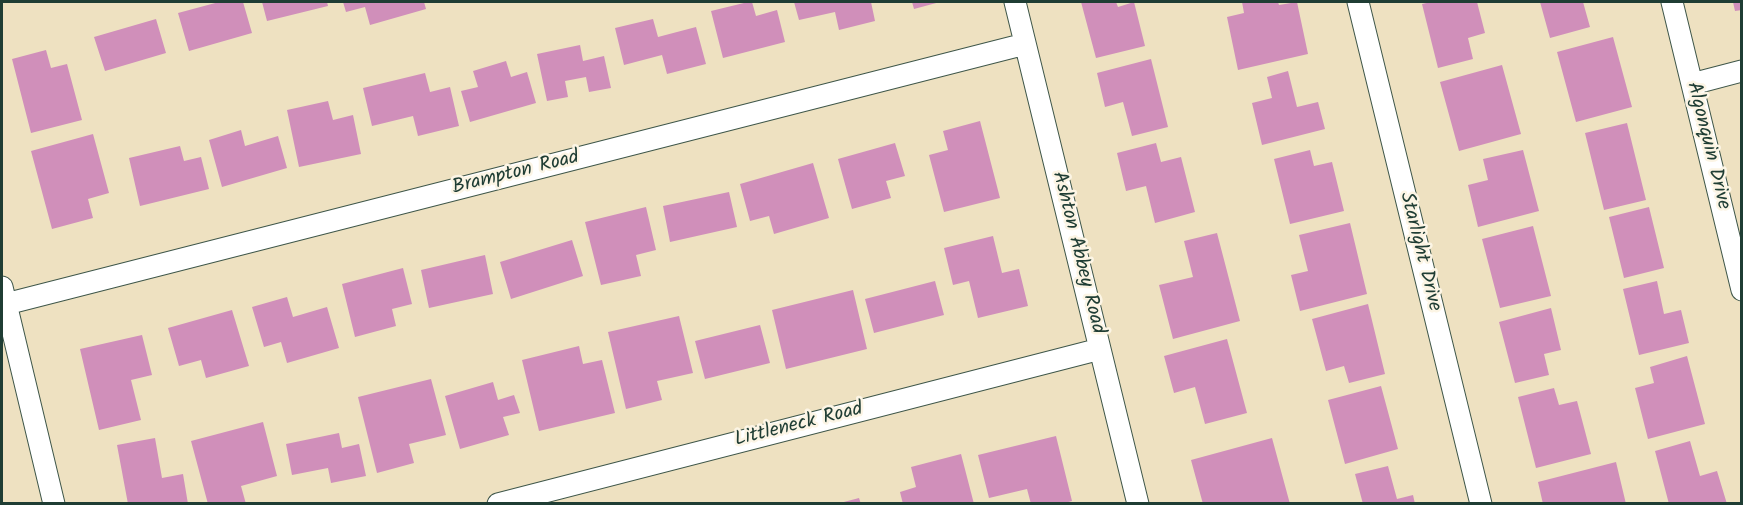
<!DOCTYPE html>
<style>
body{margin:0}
#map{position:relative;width:1743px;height:505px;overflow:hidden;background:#eee1c1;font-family:Kalam,sans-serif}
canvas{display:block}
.frame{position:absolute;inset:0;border:3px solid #1f3d34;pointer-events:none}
</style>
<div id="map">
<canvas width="1743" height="505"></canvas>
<div class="frame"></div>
</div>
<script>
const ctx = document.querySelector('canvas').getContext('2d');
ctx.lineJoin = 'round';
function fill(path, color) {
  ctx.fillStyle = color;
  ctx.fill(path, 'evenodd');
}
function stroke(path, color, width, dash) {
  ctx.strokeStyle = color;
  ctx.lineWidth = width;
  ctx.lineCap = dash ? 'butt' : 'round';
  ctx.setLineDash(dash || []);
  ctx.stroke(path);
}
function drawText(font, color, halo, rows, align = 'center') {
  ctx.font = font + ' Kalam,sans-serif';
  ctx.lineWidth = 5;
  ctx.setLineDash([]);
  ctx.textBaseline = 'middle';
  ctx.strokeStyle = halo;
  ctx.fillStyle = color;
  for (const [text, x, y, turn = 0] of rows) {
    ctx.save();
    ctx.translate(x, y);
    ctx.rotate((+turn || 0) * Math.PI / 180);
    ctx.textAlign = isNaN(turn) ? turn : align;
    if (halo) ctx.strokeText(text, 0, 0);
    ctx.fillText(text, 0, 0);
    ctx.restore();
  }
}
fill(new Path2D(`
 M219,2h24l9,31 -63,18 -11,-38z
 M262,2h65l1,4 -61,15z
 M343,2h81l2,7 -56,16 -5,-18 -19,5z
 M748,2h4l4,14 21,-6 8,32 -62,16 -12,-47z
 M794,2h77l4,19 -36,9 -4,-18 -36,8z
 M912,2h28l-26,7z
 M1081,2h35l2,5 16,-5 11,44 -49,12z
 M1242,2h36l1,3 18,-3 11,52 -70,16 -11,-53 17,-4z
 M1431,2h46l8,31 -17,5 5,21 -35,9 -16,-64z
 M1540,2h43l7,25 -40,11z
 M1733,2h9v8l-7,1z
 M156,19l10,34 -61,18 -11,-34z
 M653,19l5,18 38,-10 10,37 -39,10 -5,-19 -38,10 -9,-37z
 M1613,37l19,70 -56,15 -19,-70z
 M580,45l3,16 21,-5 7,32 -22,4 -3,-15 -21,4 3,16 -21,4 -10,-47z
 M46,50l5,18 16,-4 15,56 -51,13 -19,-74z
 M1151,59l17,68 -36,9 -9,-34 -18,5 -8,-34z
 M506,61l5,16 16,-5 9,31 -66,19 -9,-31 17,-4 -5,-16z
 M1502,65l19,69 -62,17 -19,-69z
 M1288,71l9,36 21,-5 7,27 -63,16 -10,-42 20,-5 -5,-21z
 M425,73l5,19 20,-5 9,39 -41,10 -5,-20 -41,10 -9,-38z
 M328,101l5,19 20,-5 8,39 -62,13 -12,-57z
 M980,121l20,77 -56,14 -15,-57 19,-5 -5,-19z
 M1627,123l19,77 -42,10 -19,-77z
 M241,130l4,16 33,-10 9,32 -65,19 -13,-47z
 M93,134l16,59 -21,6 5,19 -41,11 -21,-78z
 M895,143l10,33 -19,5 5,17 -39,11 -14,-50z
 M1156,143l5,19 20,-5 14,55 -40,11 -9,-37 -20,5 -9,-38z
 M180,146l4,15 17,-4 8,32 -69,17 -11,-48z
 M1310,150l4,16 18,-4 12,49 -54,13 -16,-65z
 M1523,150l16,61 -61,16 -10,-42 20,-5 -5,-21z
 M813,163l16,55 -55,16 -5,-18 -19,5 -10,-37z
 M729,192l8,35 -67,15 -7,-36z
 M646,207l10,43 -20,5 5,21 -40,9 -16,-63z
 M1649,207l15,61 -40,10 -15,-61z
 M1350,223l17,71 -67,17 -9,-36 17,-4 -9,-36z
 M1533,226l18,70 -51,12 -18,-69z
 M1217,233l23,88 -67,18 -14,-54 34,-8 -9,-36z
 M993,236l9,37 17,-4 9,37 -50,12 -9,-37 -16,4 -9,-37z
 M572,240l11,36 -72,23 -11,-37z
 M485,255l8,39 -64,14 -8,-38z
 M403,268l9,36 -20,5 4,17 -41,11 -13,-53z
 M935,281l9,34 -70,18 -9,-34z
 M1657,281l7,33 17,-4 8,33 -50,12 -16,-66z
 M853,290l14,59 -81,20 -14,-59z
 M287,297l6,20 34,-10 12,41 -52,15 -6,-21 -17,5 -12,-40z
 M1368,304l17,70 -36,9 -5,-17 -18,5 -14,-52z
 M1551,308l10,42 -17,4 5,21 -34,8 -16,-61z
 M232,310l17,56 -43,12 -5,-18 -22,6 -11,-38z
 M679,316l14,57 -36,8 5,19 -36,9 -18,-77z
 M760,325l10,38 -65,16 -10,-38z
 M142,335l10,40 -21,5 10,40 -42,10 -19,-81z
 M1227,339l20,74 -42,11 -10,-37 -21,6 -10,-37z
 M579,346l4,18 19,-4 13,53 -76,18 -17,-71z
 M1687,356l18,68 -57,15 -13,-51 19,-5 -4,-16z
 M431,379l15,56 -37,9 5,19 -37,10 -19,-76z
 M493,382l5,18 16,-5 6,18 -17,4 6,18 -49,14 -15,-53z
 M1381,386l17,63 -53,15 -17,-64z
 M1554,388l5,17 18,-4 14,53 -55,14 -18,-71z
 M263,422l14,54 -36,10 5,18h-38l-17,-63z
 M339,433l3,15 17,-4 7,32 -35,7 -3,-15 -36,7 -6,-31z
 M1056,436l16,65 -11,3h-30l-4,-15 -38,9 -11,-43z
 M155,438l7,40 21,-4 5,30h-60l-11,-59z
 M1272,438l18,66h-87l-12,-44z
 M1690,441l10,35 17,-5 10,33h-58l-14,-53z
 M961,454l13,50h-71l-3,-12 16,-5 -5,-20z
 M1616,462l10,42h-83l-5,-22z
 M1388,466l9,33 16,-4 2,9h-52l-8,-30z
 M859,498l2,6h-21v-1z`), '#d08fba');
const minor = new Path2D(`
 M1015,2l123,502
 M1358,2l123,502
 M1672,2l70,288
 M1692,84l50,-13
 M2,287l52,217
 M6,304l1019,-260
 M498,504l602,-155`);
stroke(minor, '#3e5649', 23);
stroke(minor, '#fff', 21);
drawText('20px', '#1f3d34', '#fcf5e5', [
 ["Algonquin Drive",1707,146,76],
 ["Brampton Road",516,174,-14],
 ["Starlight Drive",1419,252,76],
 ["Ashton Abbey Road",1077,253,76],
 ["Littleneck Road",799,426,-14]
]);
</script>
